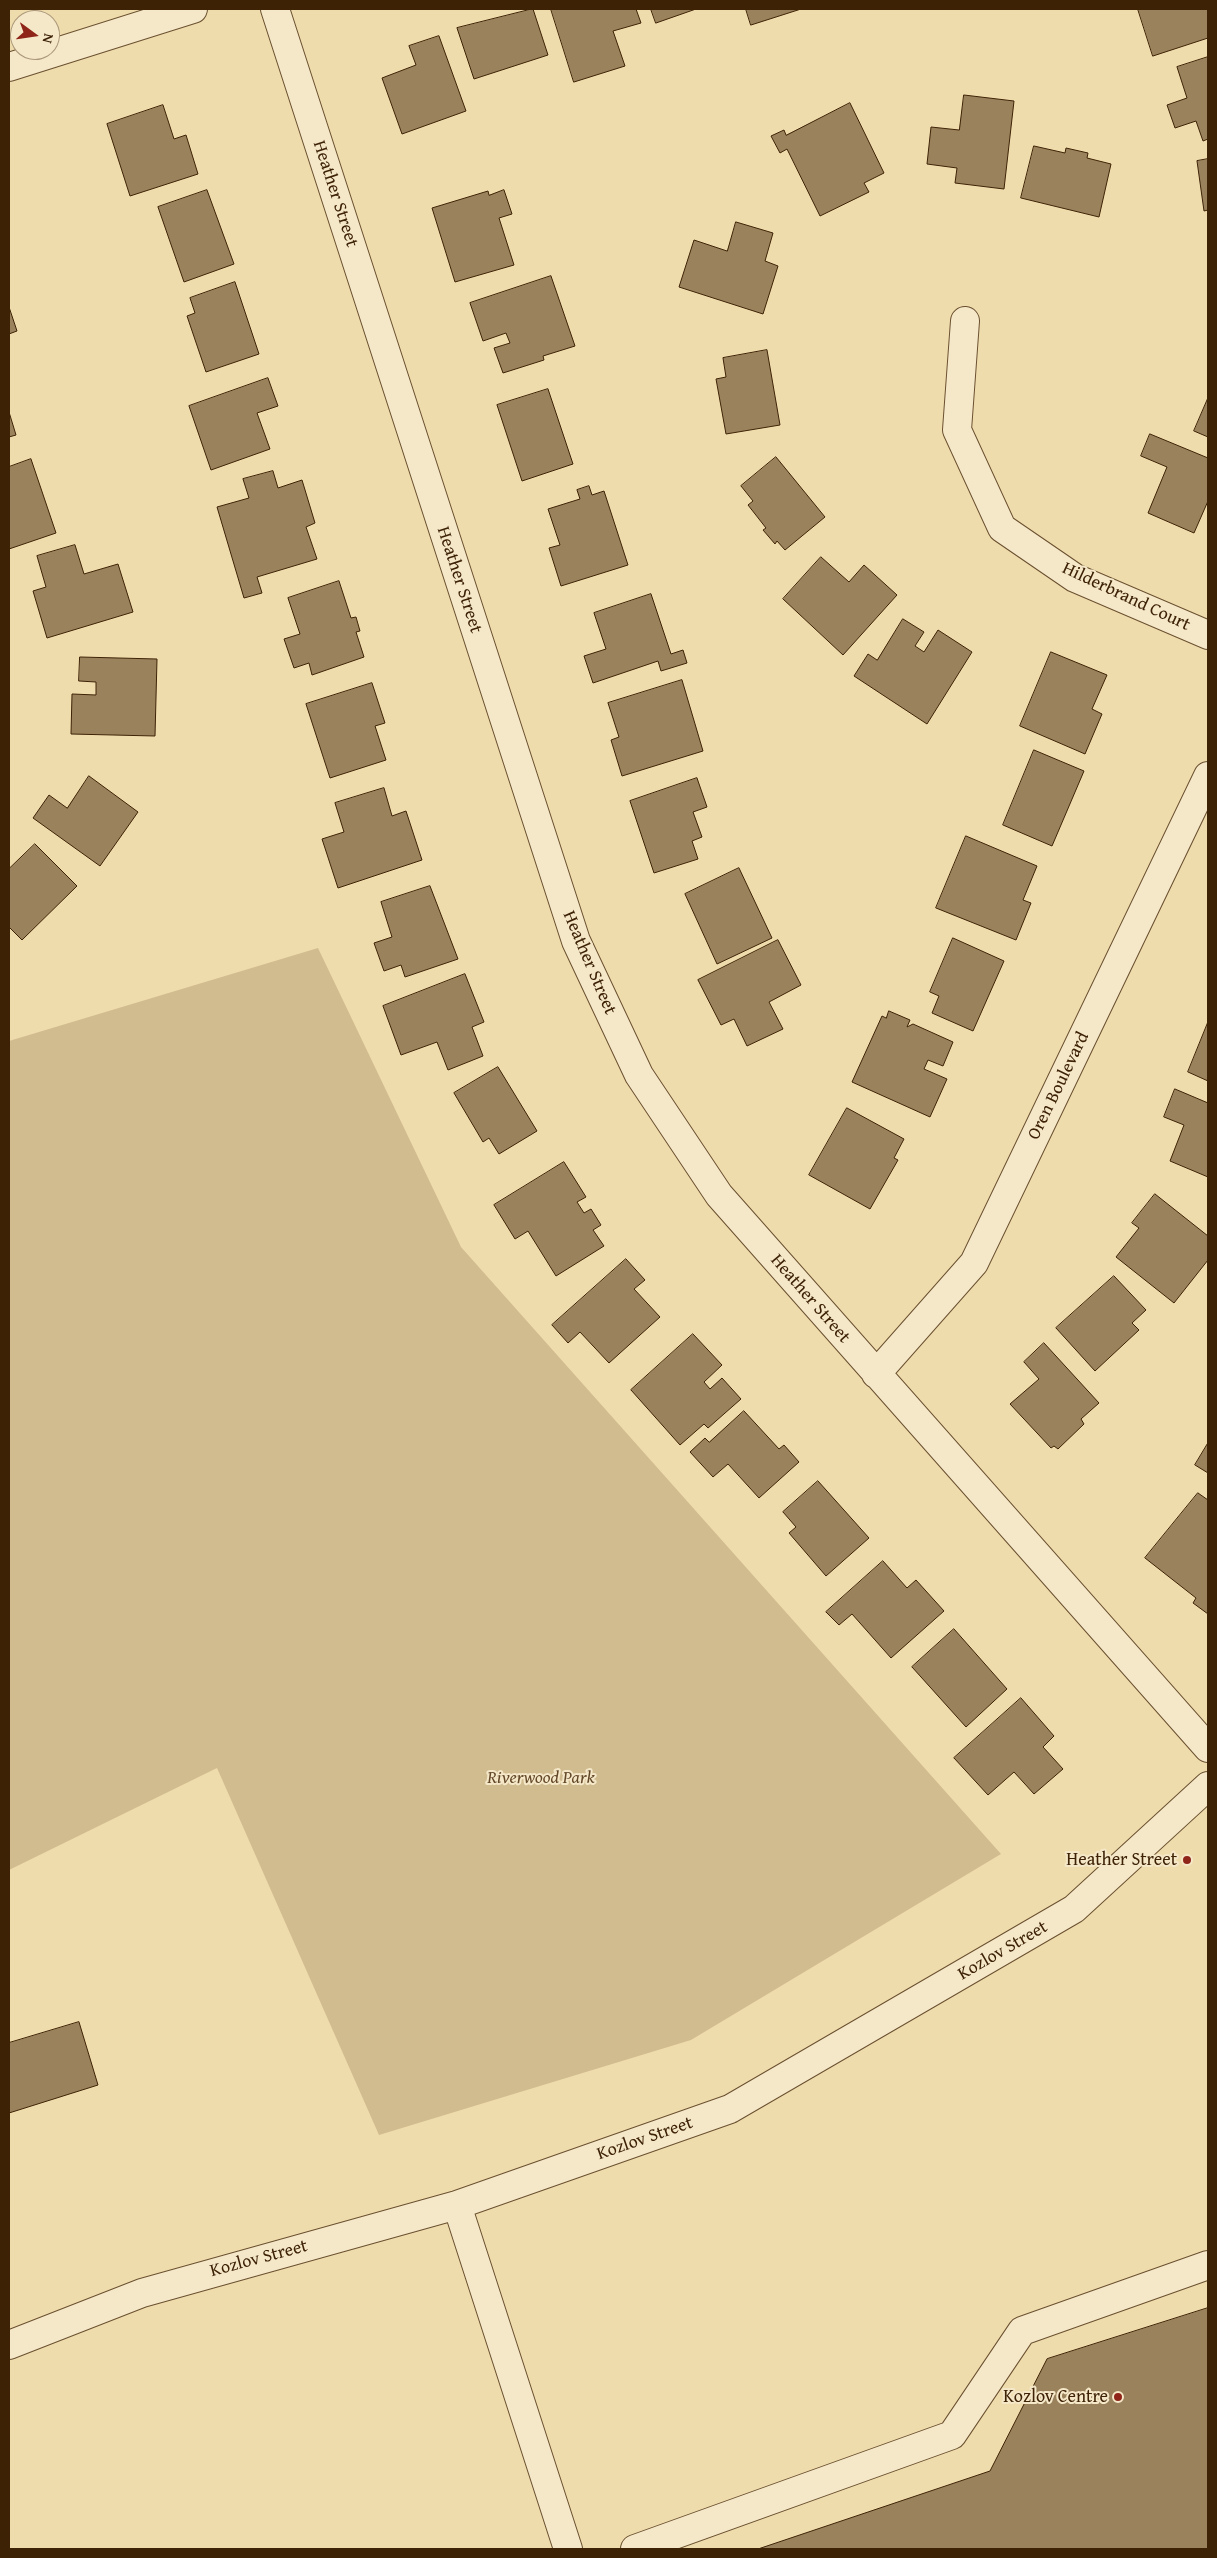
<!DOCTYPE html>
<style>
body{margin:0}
#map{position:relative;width:1217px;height:2558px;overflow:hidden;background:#efdcac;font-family:"Gentium Book Plus",serif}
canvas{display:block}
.frame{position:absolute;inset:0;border:10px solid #3e2206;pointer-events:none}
.north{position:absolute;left:10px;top:10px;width:50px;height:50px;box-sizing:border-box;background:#f5e8c9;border:1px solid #ac997b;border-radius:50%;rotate:104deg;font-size:14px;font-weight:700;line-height:20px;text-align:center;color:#3e2206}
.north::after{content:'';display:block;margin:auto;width:18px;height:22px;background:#8f2418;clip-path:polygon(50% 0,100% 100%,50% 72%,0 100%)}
</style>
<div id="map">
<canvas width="1217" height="2558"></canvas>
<div class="frame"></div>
<div class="north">N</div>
</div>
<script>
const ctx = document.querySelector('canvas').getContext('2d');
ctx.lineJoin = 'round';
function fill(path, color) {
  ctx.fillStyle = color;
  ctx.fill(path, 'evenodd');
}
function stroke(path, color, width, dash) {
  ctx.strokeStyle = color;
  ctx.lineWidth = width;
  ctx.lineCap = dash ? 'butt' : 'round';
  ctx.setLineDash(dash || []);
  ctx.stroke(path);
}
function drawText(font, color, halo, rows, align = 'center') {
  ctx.font = font + ' "Gentium Book Plus",serif';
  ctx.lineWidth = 4;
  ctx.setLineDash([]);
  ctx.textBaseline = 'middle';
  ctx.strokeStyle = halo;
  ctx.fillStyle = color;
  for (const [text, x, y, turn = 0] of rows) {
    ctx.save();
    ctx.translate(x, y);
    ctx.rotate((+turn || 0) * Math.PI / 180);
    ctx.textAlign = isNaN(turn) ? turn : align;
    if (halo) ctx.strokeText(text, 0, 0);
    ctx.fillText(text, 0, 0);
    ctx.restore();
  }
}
fill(new Path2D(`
 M318,948l143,299 540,607 -310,186 -312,95 -162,-367 -208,102v-829z`), '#d1bc90');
const building = new Path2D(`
 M533,9l15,46 -74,24 -17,-51z
 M551,9h85l5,14 -28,8 12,35 -51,16z
 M651,9h45l-40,14z
 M746,9h55l-50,16z
 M1138,9h70v29l-55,18z
 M439,36l27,75 -64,23 -20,-56 34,-13 -7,-19z
 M1208,57v82l-5,2 -7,-20 -21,7 -8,-23 20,-7 -10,-31z
 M964,95l50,6 -10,88 -49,-6 2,-15 -30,-4 4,-37 28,3z
 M850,103l34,70 -20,10 5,9 -49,24 -33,-67 -7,4 -9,-17 13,-6 2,5z
 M163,105l11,34 12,-4 12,39 -68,22 -23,-72z
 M1034,146l31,7 1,-5 22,5 -1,5 24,6 -12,53 -78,-19z
 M1208,159v51l-4,1 -7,-50z
 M207,190l27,74 -50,18 -26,-75z
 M504,190l8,24 -13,4 15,47 -59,17 -23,-74 56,-17 1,4z
 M736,222l37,11 -8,28 13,5 -15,48 -84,-27 15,-47 33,11z
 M551,276l24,70 -32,10 1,4 -41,13 -9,-25 16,-5 -4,-10 -23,8 -13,-38z
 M235,282l24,72 -53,18 -19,-56 8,-3 -5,-15z
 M9,307l8,24 -8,3z
 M767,350l13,75 -54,9 -10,-55 10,-2 -3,-19z
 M268,378l10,28 -21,7 13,36 -59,21 -22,-64z
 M548,389l25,75 -51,17 -25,-76z
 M1208,398v39l-14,-6z
 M9,412l7,23 -7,2z
 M1150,434l58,24v43l-14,32 -46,-20 19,-46 -26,-11z
 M776,457l49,60 -40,33 -8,-9 -2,3 -12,-14 3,-2 -18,-23 5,-4 -12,-15z
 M31,459l25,74 -47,16v-82z
 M273,471l5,17 24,-8 13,43 -9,4 11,32 -60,18 5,16 -18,5 -27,-91 32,-9 -6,-19z
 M589,486l3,9 12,-4 24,74 -67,21 -12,-38 11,-3 -12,-36 32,-10 -3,-9z
 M75,545l9,29 34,-10 15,48 -86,26 -14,-47 13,-4 -9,-31z
 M821,557l28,25 15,-17 33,30 -54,60 -60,-56z
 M339,581l12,37 5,-1 4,14 -4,1 8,25 -52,18 -3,-12 -15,5 -10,-29 16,-5 -12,-36z
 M651,594l20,60 12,-4 4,13 -26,8 -3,-10 -65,22 -9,-27 22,-7 -12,-36z
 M903,619l21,13 -9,14 9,6 14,-22 34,22 -45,72 -73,-48 14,-22 9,6z
 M1051,652l56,23 -15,34 10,5 -17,40 -65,-28z
 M80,657l77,2 -2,77 -84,-2 1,-40 24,1v-13l-17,-1z
 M682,680l21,71 -81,25 -11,-36 8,-3 -11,-34z
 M372,683l13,40 -10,3 11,34 -56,18 -24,-74z
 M1034,750l50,21 -32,75 -49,-21z
 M89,776l49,36 -38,54 -67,-48 16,-23 18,13z
 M697,778l10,29 -14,5 9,25 -10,4 6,18 -44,14 -24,-72z
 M384,788l8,28 14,-5 16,49 -84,28 -16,-49 22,-7 -9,-29z
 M966,836l71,30 -14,34 8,3 -15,37 -80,-32z
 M35,844l42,42 -55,54 -13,-13v-58z
 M739,868l33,70 -55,26 -32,-70z
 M430,886l28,73 -53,18 -4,-12 -17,6 -10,-28 18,-6 -11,-35z
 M953,938l51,23 -31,70 -41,-18 7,-17 -9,-4z
 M778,940l23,45 -32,17 14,27 -36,17 -13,-27 -13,6 -23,-45z
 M465,974l19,48 -12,5 11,29 -35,14 -11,-28 -36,13 -18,-49z
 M889,1011l21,9 -3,7 6,-3 40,18 -10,24 -15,-6 -4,9 23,10 -17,38 -78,-35 30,-66 4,2z
 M1208,1022v59l-20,-9z
 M498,1067l39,64 -38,23 -10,-16 -6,4 -29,-49z
 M1175,1089l33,14v74l-38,-16 14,-36 -20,-8z
 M847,1108l57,31 -10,19 4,2 -28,49 -61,-34z
 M564,1162l22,35 -9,5 7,11 7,-4 10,16 -8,5 11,16 -48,30 -28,-45 -13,8 -21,-34z
 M1155,1194l53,42v24l-34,43 -58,-46 23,-29 -7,-5z
 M626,1259l19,21 -11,9 26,28 -51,46 -29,-31 -12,11 -16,-18z
 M1114,1276l32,34 -14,13 7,7 -44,41 -39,-43z
 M693,1334l29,31 -18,17 6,7 12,-11 19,21 -33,29 -4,-4 -24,21 -49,-55z
 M1044,1343l55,60 -18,16 3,5 -26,25 -4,-3 -3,2 -41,-44 29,-25 -15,-17z
 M744,1411l35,38 5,-4 15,17 -40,36 -31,-34 -15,13 -23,-25 15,-14 4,4z
 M1208,1443v30l-13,-8z
 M818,1481l51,57 -43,38 -37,-43 7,-6 -13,-15z
 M1198,1493l10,7v114l-15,-11 3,-5 -51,-40z
 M883,1561l24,27 9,-8 28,31 -53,47 -39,-44 -13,11 -13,-13z
 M954,1629l53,60 -41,38 -54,-60z
 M1021,1698l33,38 -11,11 20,22 -29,25 -20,-22 -26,23 -34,-37z
 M79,2022l19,63 -89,28v-70z
 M1208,2308v241h-450l232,-78 57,-112z`);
fill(building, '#9a835c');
stroke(building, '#3e2206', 1);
const minor = new Path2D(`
 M275,9l301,932 63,134 80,120 489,553
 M9,67l184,-58
 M965,321l-8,109 45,98 73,50 133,57
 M876,1374l98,-111 234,-487
 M457,2205l111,344
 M9,2345l133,-52 315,-88 273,-96 344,-200 134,-123
 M635,2549l317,-114 70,-104 186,-66`);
stroke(minor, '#6a5030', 30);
stroke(minor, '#f5e8c9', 28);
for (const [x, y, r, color] of [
 [1187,1860,5,"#8f2418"],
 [1118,2397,5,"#8f2418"]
]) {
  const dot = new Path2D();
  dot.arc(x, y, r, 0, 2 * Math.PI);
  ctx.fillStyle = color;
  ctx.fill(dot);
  stroke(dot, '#f5e8c9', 2);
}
drawText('18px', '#3e2206', '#f5e8c9', [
 ["Heather Street",335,194,72],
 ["Heather Street",459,580,72],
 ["Hilderbrand Court",1126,597,25],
 ["Heather Street",589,963,67],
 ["Oren Boulevard",1059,1086,-64],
 ["Heather Street",810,1299,49],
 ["Kozlov Street",1003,1951,-30],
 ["Kozlov Street",645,2139,-19],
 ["Kozlov Street",259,2259,-15]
]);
drawText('italic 18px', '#634828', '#f5e8c9', [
 ["Riverwood Park",541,1778]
]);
drawText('18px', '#3e2206', '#f5e8c9', [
 ["Heather Street",1177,1860],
 ["Kozlov Centre",1108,2397]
], 'right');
</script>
